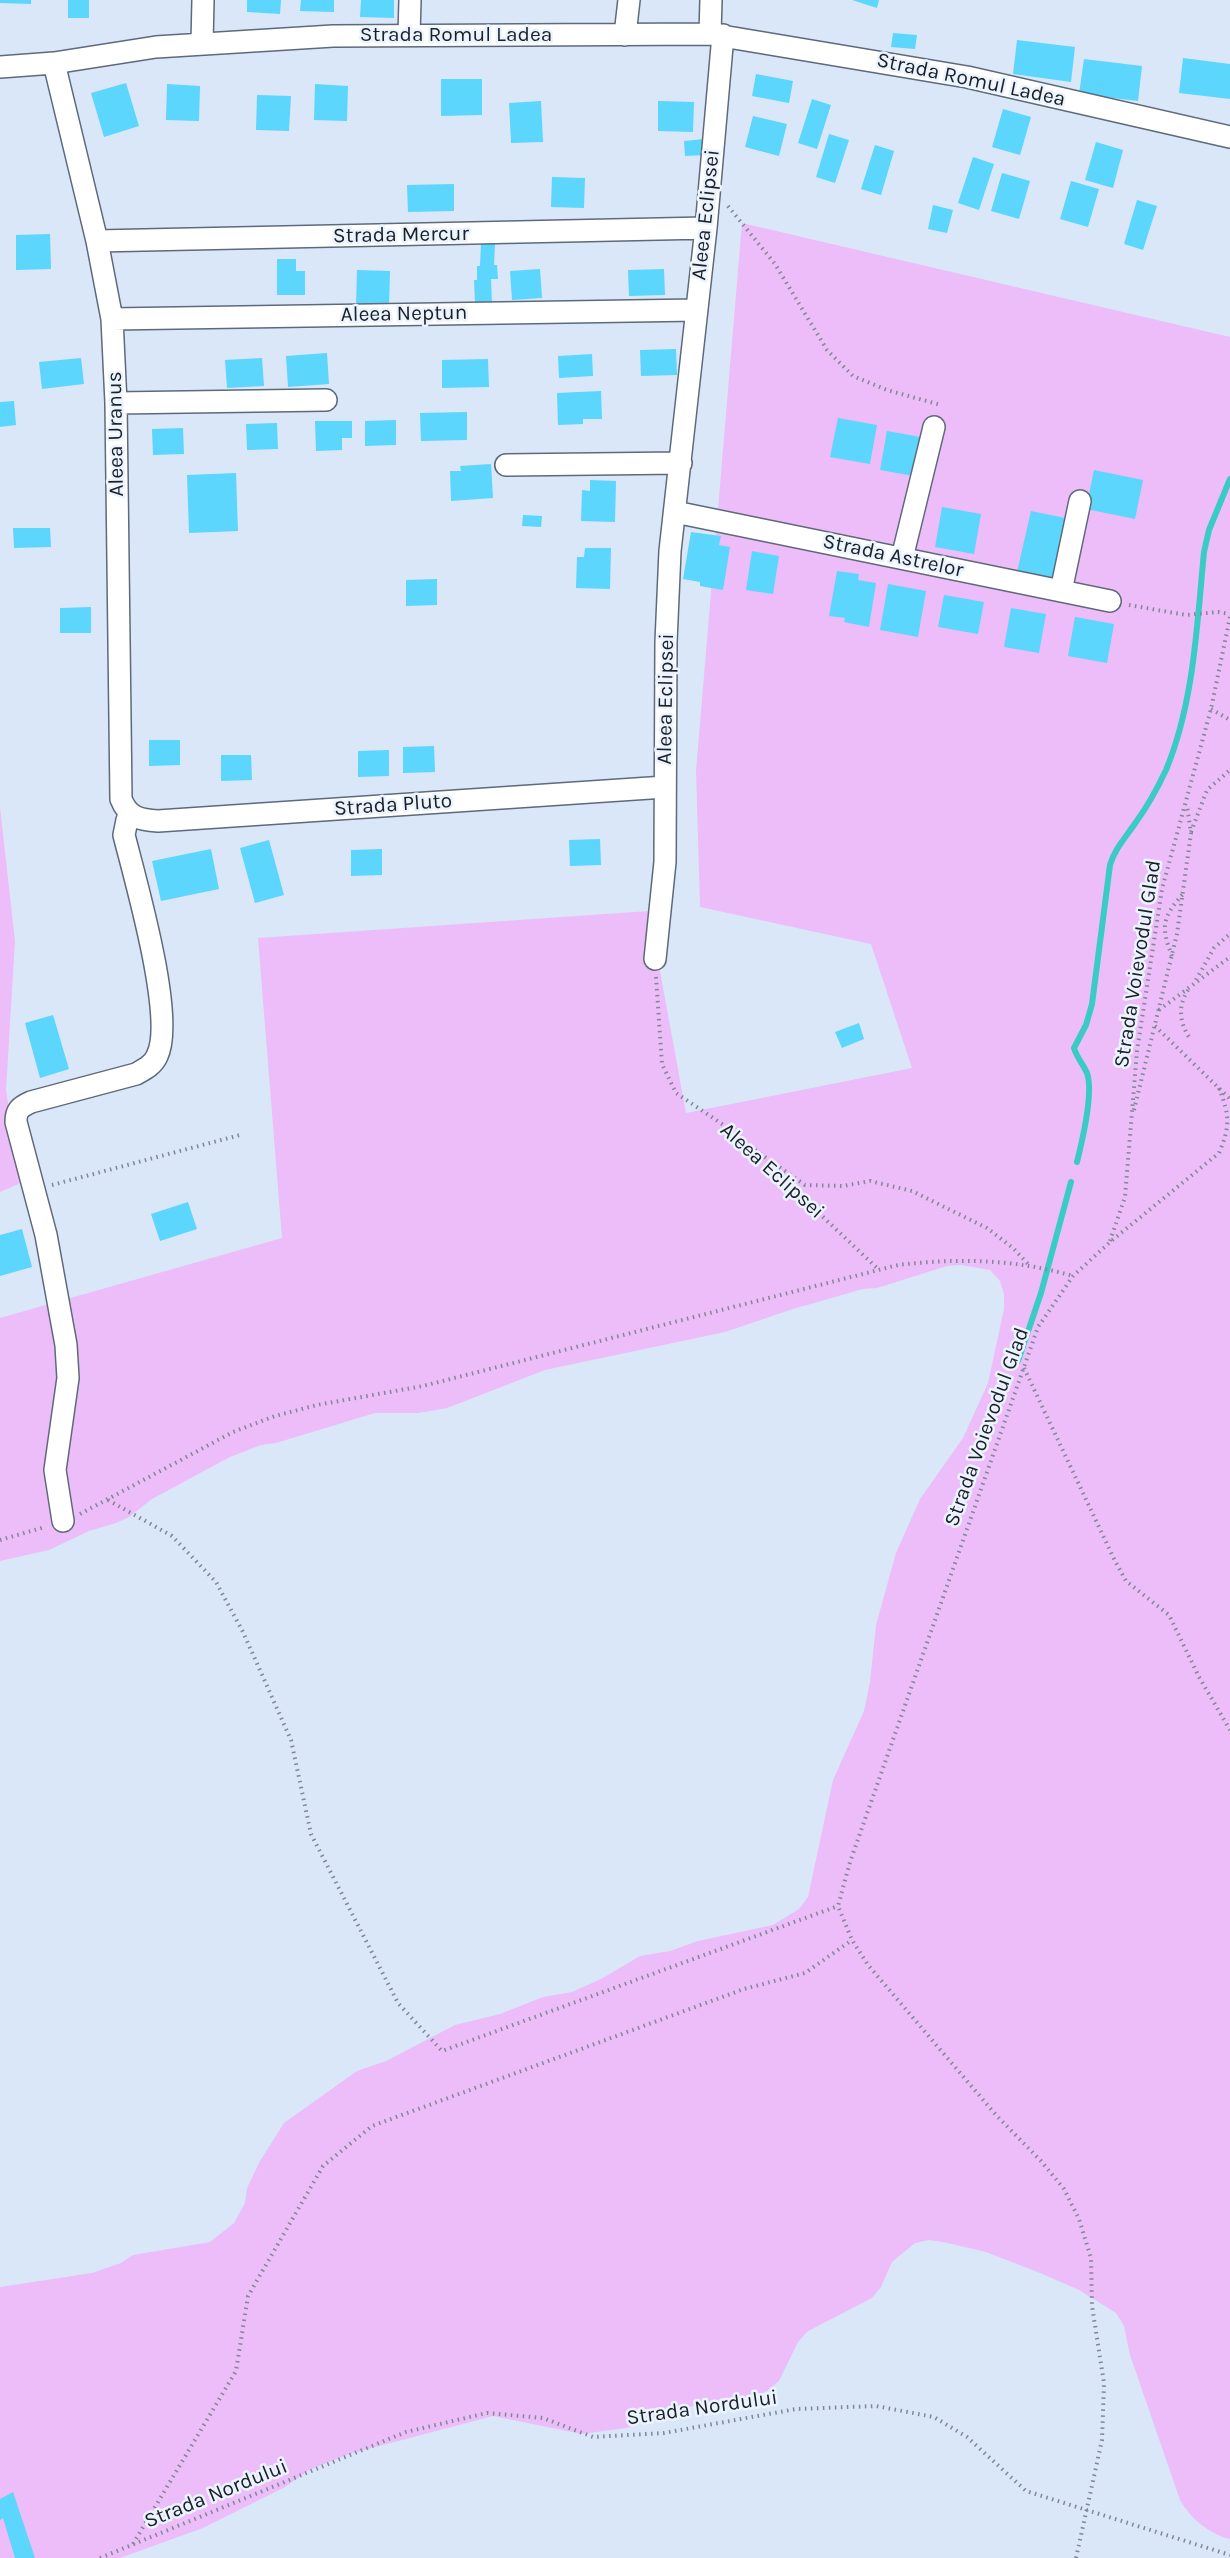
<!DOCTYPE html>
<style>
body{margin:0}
canvas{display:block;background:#d9e7f8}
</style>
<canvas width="1230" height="2558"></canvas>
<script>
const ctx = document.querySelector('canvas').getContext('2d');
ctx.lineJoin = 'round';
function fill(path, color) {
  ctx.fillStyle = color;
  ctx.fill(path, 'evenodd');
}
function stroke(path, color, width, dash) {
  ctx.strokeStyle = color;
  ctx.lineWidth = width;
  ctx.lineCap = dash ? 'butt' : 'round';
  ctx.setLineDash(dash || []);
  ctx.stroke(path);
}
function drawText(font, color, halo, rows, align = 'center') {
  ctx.font = font + ' Karla,sans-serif';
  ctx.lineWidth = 5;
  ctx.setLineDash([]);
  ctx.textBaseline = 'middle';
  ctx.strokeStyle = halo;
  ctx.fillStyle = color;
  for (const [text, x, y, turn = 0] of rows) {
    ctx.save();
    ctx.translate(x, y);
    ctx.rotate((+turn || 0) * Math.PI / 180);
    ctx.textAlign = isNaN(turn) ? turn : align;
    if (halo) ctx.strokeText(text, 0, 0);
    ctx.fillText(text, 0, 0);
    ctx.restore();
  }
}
fill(new Path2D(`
 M742,223l488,114v2202c-21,-5 -40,-21 -50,-39l-50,-145 -6,-29 -8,-13 -37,-23 -39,-17 -54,-21 -43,-10 -14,-2 -14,3 -23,19 -11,25 -9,11 -64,33 -10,11 -19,39 -12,10 -12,5 -30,2 -44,11 -55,19 -44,6 -89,-18 -144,38 -40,16 -24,17 -82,41 -83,30h-120v-271l92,-14 29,-10 12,-8 77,-13 24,-19 11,-20 2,-15 13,-27 24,-38 73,-52 29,-10 69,-36 45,-11 43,-17 29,-5 29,-13 39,-23 30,-5 28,-10 75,-16 26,-16 9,-12 25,-117 31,-69 6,-29 6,-57 20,-72 24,-54 43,-61 25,-55 16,-74v-15l-4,-13 -10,-11 -29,-5 -14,1 -70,22 -14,1 -70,20 -68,23 -180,38 -98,38 -29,5h-43l-99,30 -15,2 -31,12 -78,42 -23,18 -13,6 -27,8 -40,19 -49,11v-243l282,-80 -24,-300 391,-27 37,202 226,-45 -41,-124 -171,-37 -4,-136z
 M0,807l15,134 -9,149 15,93 -21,9z`), '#edbdfa');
stroke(new Path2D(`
 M1077,1162c5,-20 17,-69 10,-89 -4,-9 -10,-15 -13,-25l12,-23 6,-21 18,-139c5,-17 16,-28 26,-43 11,-15 22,-35 30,-52 28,-67 31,-146 38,-218l5,-22 21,-51
 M1018,1361l23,-68 30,-111`), '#3accc4', 6);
fill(new Path2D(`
 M0,0h31v4l-31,-1z
 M68,0h21v18h-21z
 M247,0h34l-1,14 -33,-2z
 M301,0h33v12l-34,-1z
 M361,0h33v18l-34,-1z
 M852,0h27l-2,8z
 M893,33l24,2 -2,14 -24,-2z
 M1017,40l58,7 -4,35 -58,-8z
 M1183,58l47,6v35l-51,-6z
 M1084,59l58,7 -4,35 -59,-7z
 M756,74l37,7 -4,22 -37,-7z
 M441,79h41v36l-41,1z
 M126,83l13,43 -35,11 -13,-44z
 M167,84l33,2 -1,35 -33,-1z
 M315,84l33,2 -1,35 -33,-1z
 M257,95l34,1 -2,35 -33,-1z
 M812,99l19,6 -14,44 -19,-6z
 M541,101l2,41 -32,1 -2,-40z
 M658,101l36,1 -1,30 -35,-1z
 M1003,109l28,8 -11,38 -28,-8z
 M753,116l34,8 -8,32 -34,-9z
 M829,134l20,6 -14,43 -19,-6z
 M704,139l1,16 -20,1 -1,-15z
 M1096,142l27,8 -10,38 -28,-8z
 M875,145l19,6 -13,44 -20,-6z
 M973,157l21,7 -15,46 -21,-7z
 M1002,173l28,8 -11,38 -28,-8z
 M552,177l33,1 -1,30 -33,-1z
 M1071,181l28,8 -11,38 -28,-8z
 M454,184v27l-46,1 -1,-27z
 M1137,200l20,6 -14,44 -19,-6z
 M933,205l20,5 -6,23 -19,-4z
 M50,234l1,35 -35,1v-35z
 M481,243l14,1 -1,21h3l1,14h-7l1,25h-17l-1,-24h3v-14h3z
 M277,259h19v12h9v24h-28z
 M540,269l2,29 -30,2 -2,-29z
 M664,269l1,26 -36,1 -1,-26z
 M357,270l33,1 -1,35 -33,-1z
 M676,349l1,26 -36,1 -1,-26z
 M327,353l2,31 -41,3 -2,-31z
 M592,354l1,22 -34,2 -1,-22z
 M81,358l3,26 -42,5 -3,-27z
 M262,358l2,28 -37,2 -2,-28z
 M488,359l1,28 -47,1v-28z
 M601,391l1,28h-19v5l-25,1 -1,-32z
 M14,401l2,24 -16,2v-25z
 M467,412v28l-46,1 -1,-28z
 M838,418l39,7 -7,39 -40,-7z
 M396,420v25l-31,1v-25z
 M315,421h37v17h-10v12l-26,1z
 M277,423l1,26 -31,1 -1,-26z
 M183,428l1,26 -31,1 -1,-26z
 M887,431l39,7 -7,39 -39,-7z
 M491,464l2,34 -42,3 -1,-30h11l-1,-5z
 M1094,470l49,10 -8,39 -49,-10z
 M236,473l2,58 -49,2 -2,-58z
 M590,480l26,1 -1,41 -34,-1 1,-31 8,1z
 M942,507l39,7 -7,40 -39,-7z
 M1031,511l39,8 -13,61 -40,-8z
 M523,515l19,1 -1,11 -19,-1z
 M13,528h37l1,19 -37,1z
 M691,532l30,4 -2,9 11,2 -7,43 -23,-4v-4l-17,-3z
 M585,548h26l-1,41 -34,-1 1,-31h7z
 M752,551l27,5 -6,38 -27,-4z
 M837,571l22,3 -1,6 18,3 -7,44 -25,-5 1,-4 -16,-2z
 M437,579v26l-31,1v-26z
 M888,584l38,7 -8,46 -38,-7z
 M944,595l40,7 -6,32 -40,-7z
 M91,607v26h-31v-25z
 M1011,608l35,6 -7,39 -35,-6z
 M1075,617l39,7 -7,39 -39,-7z
 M149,740h31v25l-31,1z
 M434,746l1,26 -32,1v-26z
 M389,750v26l-31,1v-26z
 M221,755h30l1,25 -31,1z
 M600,839l1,26 -31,1 -1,-26z
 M269,840l15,55 -29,8 -15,-55z
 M211,849l8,40 -58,12 -9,-40z
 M382,849v26l-31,1v-26z
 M53,1015l16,54 -29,9 -15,-55z
 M859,1023l5,16 -22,9 -7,-16z
 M188,1202l9,27 -37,12 -9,-27z
 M22,1229l10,38 -32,9v-41z
 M13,2492l22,66h-20l-12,-40 -3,2v-21z`), '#5cd6fc');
const minor = new Path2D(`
 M710,34l1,-34
 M409,35l1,-35
 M625,35l4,-35
 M202,43l1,-43
 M54,63l43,178 15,78 4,84 5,396c7,18 18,21 37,22l507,-34
 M0,67l54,-4 102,-16 177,-11 377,-2 257,43 263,60
 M97,241l609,-13
 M112,319l585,-9
 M116,403l210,-3
 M506,465l175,-2
 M675,512l435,89
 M902,558l32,-131
 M1061,591l19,-90
 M655,959l10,-97 1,-220 4,-91 36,-323 17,-193
 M63,1521l-8,-51 13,-92 -2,-33 -20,-110 -30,-113c0,-12 4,-15 15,-20l105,-28c9,-5 17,-9 21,-18 19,-37 -22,-177 -33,-221l3,-15 4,-4`);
stroke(minor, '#5e6a79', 24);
stroke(new Path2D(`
 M728,206l47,58 52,86 26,26 34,14 54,15
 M1129,605l57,10 32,-3 12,2
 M1211,709l19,11
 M1191,832l16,-42 23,-20
 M1172,956c-12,-30 -9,-40 12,-63
 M656,977l6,87 14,29 55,37 147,139
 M1196,980l18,-32 16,-14
 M1188,990c-10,16 -9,31 1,47
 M1159,1010l71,-53
 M1155,1026l75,73
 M1134,1110l43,-176 14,-101 -4,-27
 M755,1150l50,35 38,1 27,-5 42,10 75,37 26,20 15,16
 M52,1185l188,-50
 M1110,1241l15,-44 12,-146 25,-162 49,-180 19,-92
 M1024,1368l91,193 11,20 43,34 30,62 31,53
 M108,1500l64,36 44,46 27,50 48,108 20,94 87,169 44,48 396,-145
 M80,1514l153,-82 42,-16 42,-11 106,-19 475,-121c60,-7 117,-6 175,11
 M0,1540l45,-13
 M133,2544l103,-173 12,-75 75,-130 49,-40 372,-137 61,-16 47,-33
 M100,2558l306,-126 81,-19 56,5 50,19 71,-4 132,-24 80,-3 58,11 33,20 59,54 204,64
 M1076,2558l26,-118 2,-57 -12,-77 -1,-48 -12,-39 -15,-30 -23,-28 -45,-46 -128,-150 -16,-25 -14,-34 12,-44 188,-535 35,-51 37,-34 109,-89c11,-26 11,-37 0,-65`), '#7f8894', 4, [1.5, 4.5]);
stroke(minor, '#fff', 21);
drawText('21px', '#1b2026', '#ebf4fe', [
 ["Strada Romul Ladea",456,35],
 ["Strada Romul Ladea",971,80,12],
 ["Aleea Eclipsei",706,215,-84],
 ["Strada Mercur",401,235,-1],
 ["Aleea Neptun",404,314,-1],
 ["Aleea Uranus",116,434,-91],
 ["Strada Astrelor",893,556,12],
 ["Aleea Eclipsei",666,699,-89],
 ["Strada Pluto",393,805,-4],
 ["Strada Voievodul Glad",1138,964,-81],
 ["Aleea Eclipsei",772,1171,42],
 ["Strada Voievodul Glad",987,1427,-70],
 ["Strada Nordului",702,2408,-8],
 ["Strada Nordului",216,2494,-22]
]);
</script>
